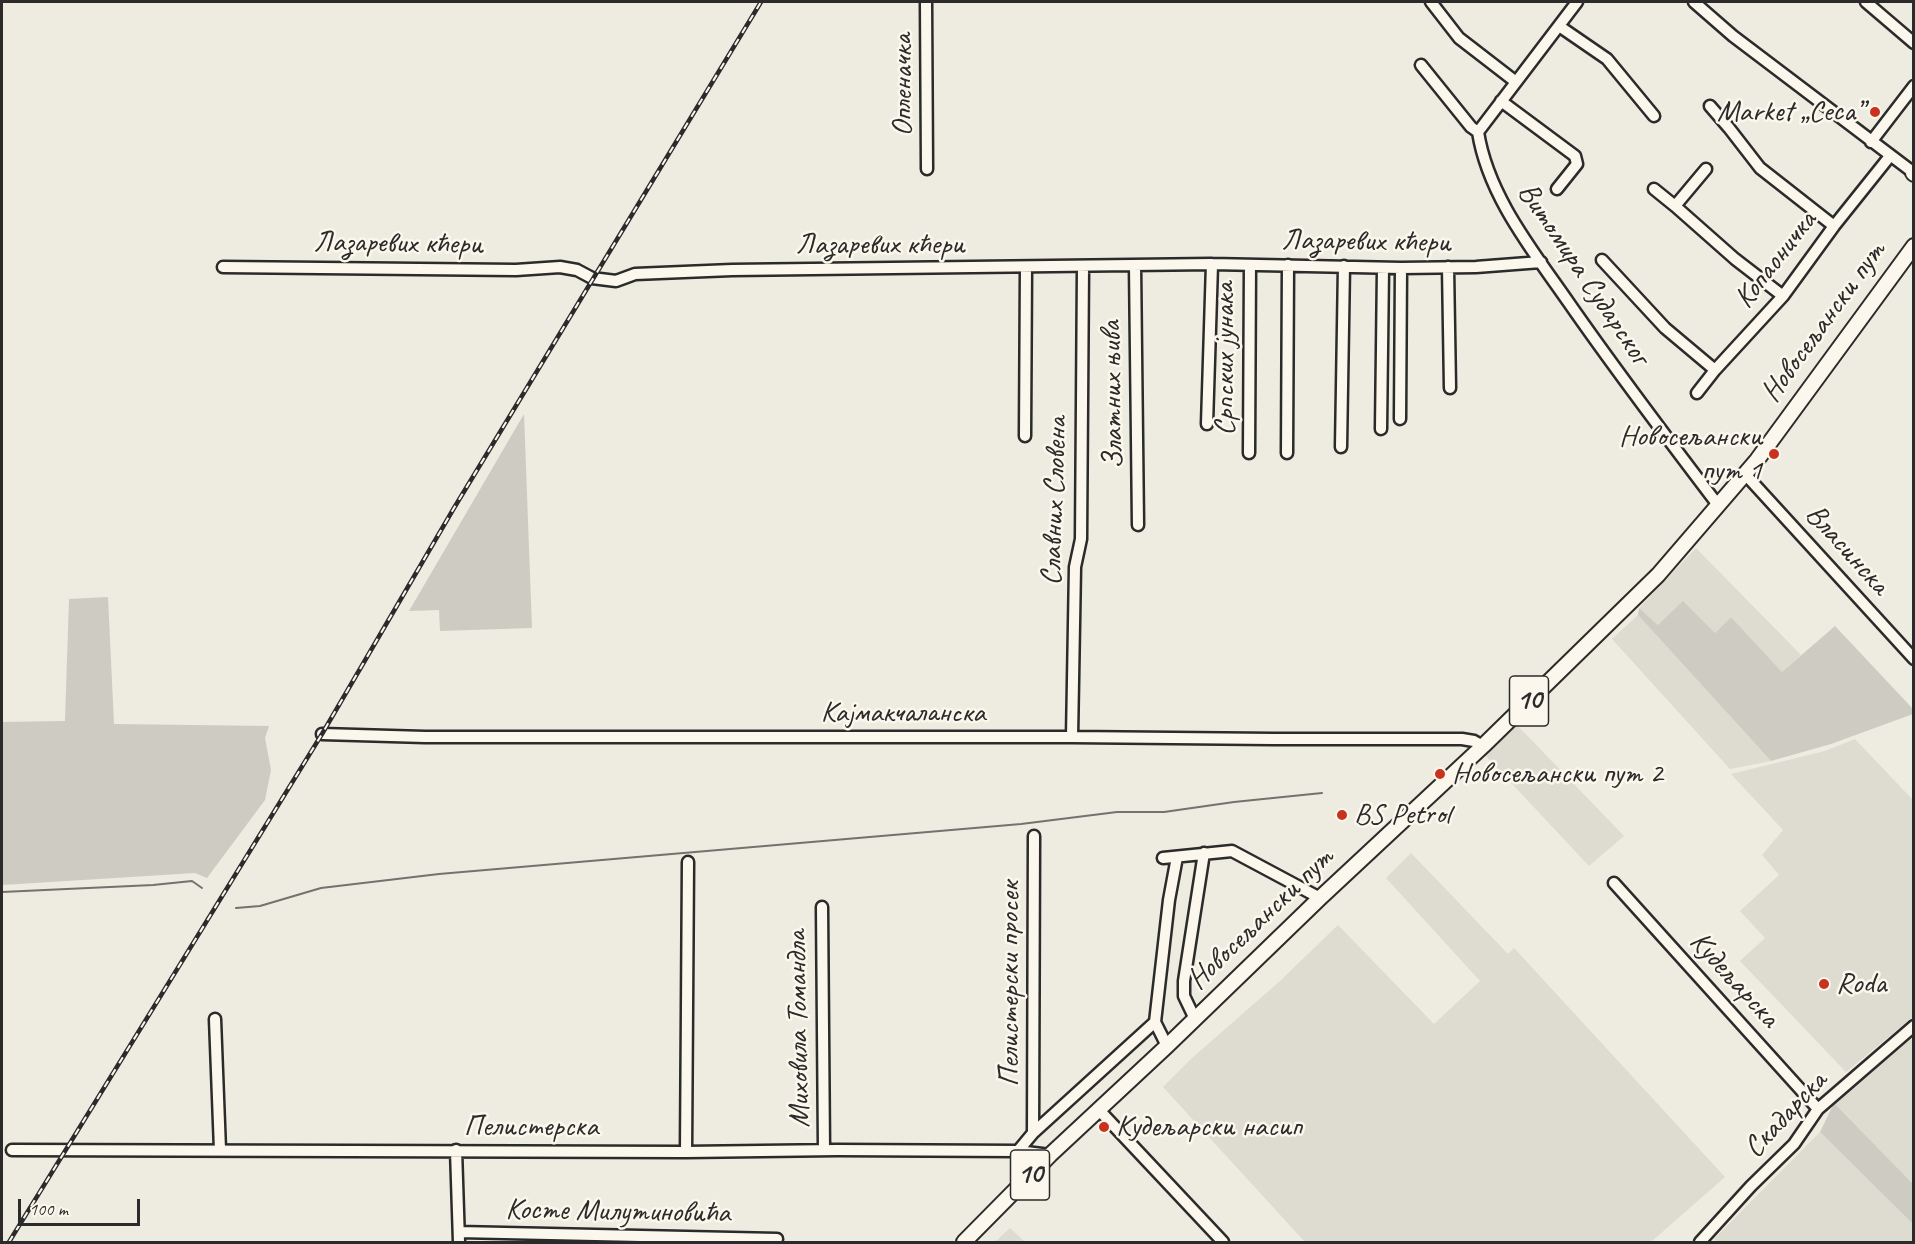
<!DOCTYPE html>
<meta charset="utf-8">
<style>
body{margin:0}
#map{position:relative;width:1915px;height:1244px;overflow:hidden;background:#eeebe0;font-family:Caveat,sans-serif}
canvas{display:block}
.frame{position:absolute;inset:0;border:3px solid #2b2b2b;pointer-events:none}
.scale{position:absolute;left:18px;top:1199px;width:122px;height:27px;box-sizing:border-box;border:3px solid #2b2b2b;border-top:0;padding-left:8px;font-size:18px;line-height:21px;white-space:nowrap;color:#2b2b2b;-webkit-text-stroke:4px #fbf7ec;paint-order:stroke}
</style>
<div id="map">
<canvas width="1915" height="1244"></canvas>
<div class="frame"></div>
<div class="scale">100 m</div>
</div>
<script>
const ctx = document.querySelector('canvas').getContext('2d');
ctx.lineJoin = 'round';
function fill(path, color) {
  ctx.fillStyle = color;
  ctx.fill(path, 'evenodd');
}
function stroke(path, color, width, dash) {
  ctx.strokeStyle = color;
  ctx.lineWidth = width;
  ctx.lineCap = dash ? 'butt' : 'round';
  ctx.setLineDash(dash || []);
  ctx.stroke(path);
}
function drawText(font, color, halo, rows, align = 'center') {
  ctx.font = font + ' Caveat,sans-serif';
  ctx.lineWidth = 5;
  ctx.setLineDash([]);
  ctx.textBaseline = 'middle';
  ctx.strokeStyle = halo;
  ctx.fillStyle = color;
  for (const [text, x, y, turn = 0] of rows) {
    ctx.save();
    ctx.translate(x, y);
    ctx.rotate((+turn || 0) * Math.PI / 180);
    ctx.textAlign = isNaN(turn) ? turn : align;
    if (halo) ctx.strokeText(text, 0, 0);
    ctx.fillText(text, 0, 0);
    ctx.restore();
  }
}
fill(new Path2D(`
 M1696,548l105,107 -19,17 -51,-55 -16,16 -57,-8 -19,-17z
 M1638,615l133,146 -41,8 -118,-130z
 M1517,725l107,111 -35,30 -104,-111z
 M1855,739l58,61 1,216 -68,56 -106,-111 25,-23 -25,-27 39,-36 -17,-20 21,-25 -52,-56 94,-23z
 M1411,853l97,101 6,-6 211,229 -74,65h-346l-142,-155 29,-29 88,-77 58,-56 96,99 46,-43 -94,-103z
 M1910,1038l4,4 -1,142 -79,-81z
 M1820,1132l93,92v18h-196l-3,-3z
 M1010,1228l15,14h-30z`), '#dedbd1');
fill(new Path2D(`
 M524,414l8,214 -92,3 -1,-21 -30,1z
 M108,597l6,127 155,2 -4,12 6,32 -6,30 -58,78 -12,-5 -193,12v-163l63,-1 4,-122z
 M1683,601l32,32 16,-16 51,55 53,-46 78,83v5l-82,30 -60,17 -133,-146 1,-7 19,17z
 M1834,1103l79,81v40l-93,-92z`), '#cecbc2');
stroke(new Path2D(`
 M2,892l151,-7 39,-4 10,7
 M236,908l24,-2 61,-18 118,-14 582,-50 96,-12h47l70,-10 88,-9`), '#74726e', 2);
const minor = new Path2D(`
 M926,2l1,167
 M1431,2l28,36 57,44
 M1694,2l39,34 181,137
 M1866,2l48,41
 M1559,26l48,33 47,57
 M1421,65l50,62 7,5c10,64 55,119 91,171 48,69 98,135 149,202
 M1501,101l74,55 2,8 -20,25
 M1710,106l19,22 31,40 74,58
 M1478,132l99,-130
 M1871,142l43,-56
 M1706,169l-31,37 60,53 48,37
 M1654,189l21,17
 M1602,260l63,68 50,42
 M1135,265l3,260
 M223,267l293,3 44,-3 17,3 15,8 24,3 19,-7 97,-4 480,-6 189,4 75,-1 65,-5
 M1448,267l2,121
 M1697,393l18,-23 68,-74 51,-70 56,-70
 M1400,419l1,-151
 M1207,424l5,-160
 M1381,429l2,-161
 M1025,436l1,-169
 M1341,447l3,-181
 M1249,453l1,-188
 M1287,453l1,-188
 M1745,474l169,185
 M322,734l103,3h647l201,2h189l12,2 9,5
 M1072,737l3,-170 6,-28 2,-272
 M1163,858l69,-7 88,47
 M1614,883l204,226
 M822,907l2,243
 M215,1019l5,131
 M1195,1019l-11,-23v-15l20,-128
 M1155,1022l14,-122 8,-43
 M1099,1110l124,132
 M1033,1133l1,-297
 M12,1150l674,2 151,-2 181,1 32,4
 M456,1150l3,92
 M1018,1151l15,-18 122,-111 12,24
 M686,1152l2,-290
 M459,1232l318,7
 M1700,1242l51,-56 43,-42 24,-35 96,-83`);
const major = new Path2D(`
 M1913,173l1,1
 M964,1242l86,-87 117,-109 153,-148 163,-152 175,-171 99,-115 157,-214`);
stroke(minor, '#2b2b2b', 15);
stroke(major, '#2b2b2b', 18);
stroke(minor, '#fbf7ec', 10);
stroke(major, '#fbf7ec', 14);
const rail = new Path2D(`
 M9,1242l313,-508 132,-226 307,-506`);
stroke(rail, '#2b2b2b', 4.5);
stroke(rail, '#fbf7ec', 2, [7]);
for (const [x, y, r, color] of [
 [1875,112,6,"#c8321e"],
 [1774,454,6,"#c8321e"],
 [1440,774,6,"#c8321e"],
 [1342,815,6,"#c8321e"],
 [1824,984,6,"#c8321e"],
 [1104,1127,6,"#c8321e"]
]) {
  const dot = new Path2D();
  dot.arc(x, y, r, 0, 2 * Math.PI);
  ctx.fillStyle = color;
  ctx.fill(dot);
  stroke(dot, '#fbf7ec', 2);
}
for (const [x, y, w] of [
 [1529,701,39],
 [1030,1175,39]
]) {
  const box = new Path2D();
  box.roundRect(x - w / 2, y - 25, w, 50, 4.5);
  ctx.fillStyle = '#fbf7ec';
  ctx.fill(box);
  stroke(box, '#2b2b2b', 1.5);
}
drawText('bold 28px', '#2b2b2b', null, [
 ["10",1529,701],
 ["10",1030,1175]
]);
drawText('30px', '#2b2b2b', '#fbf7ec', [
 ["Опленачка",903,85,-90],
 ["Лазаревих кћери",1366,242,1],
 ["Лазаревих кћери",398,244,1],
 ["Лазаревих кћери",880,245],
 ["Копаоничка",1776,260,-52],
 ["Витомира Сударског",1583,274,56],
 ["Новосељански пут",1824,322,-54],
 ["Српских јунака",1225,359,-90],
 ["Златних њива",1113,395,-91],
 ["Славних Словена",1055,501,-88],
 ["Власинска",1847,550,48],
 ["Кајмакчаланска",903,713],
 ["Новосељански пут",1261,919,-44],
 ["Кудељарска",1734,980,48],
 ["Пелистерски просек",1010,984,-90],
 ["Миховила Томандла",799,1029,-91],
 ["Скадарска",1786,1115,-47],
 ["Пелистерска",531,1127],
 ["Косте Милутиновића",618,1212,1]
]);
drawText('30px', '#2b2b2b', '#fbf7ec', [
 ["Market „Ceca”",1863,112,"right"],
 ["Новосељански",1762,437,"right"],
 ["пут 1",1762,471,"right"],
 ["Новосељански пут 2",1452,774],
 ["BS Petrol",1354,815],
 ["Roda",1836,984],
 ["Кудељарски насип",1116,1127]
], 'left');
</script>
